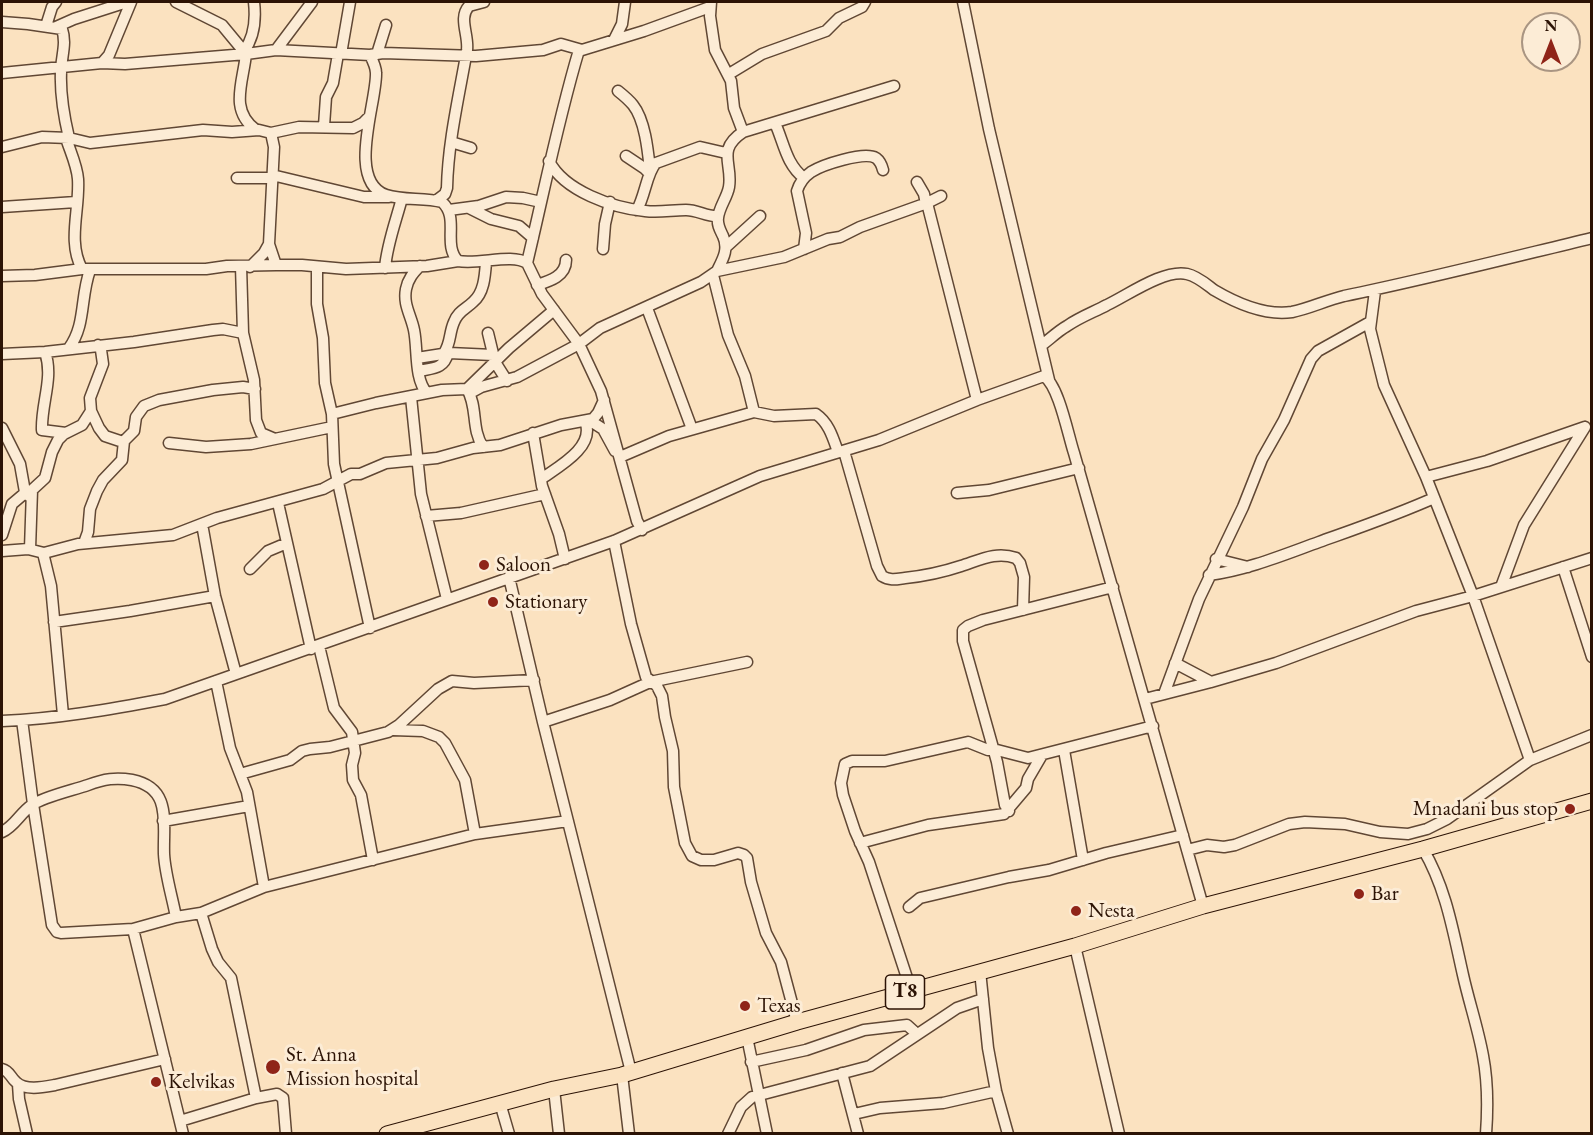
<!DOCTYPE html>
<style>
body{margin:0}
#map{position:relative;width:1593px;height:1135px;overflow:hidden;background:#fbe2c0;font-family:"EB Garamond",serif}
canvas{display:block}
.frame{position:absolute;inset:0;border:3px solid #2c1305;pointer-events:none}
.north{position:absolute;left:1521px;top:12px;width:60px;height:60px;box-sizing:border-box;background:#fcecd6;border:2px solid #a99582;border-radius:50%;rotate:0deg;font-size:16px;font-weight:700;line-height:24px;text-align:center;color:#2c1305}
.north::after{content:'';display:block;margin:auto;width:21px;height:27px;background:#8f2418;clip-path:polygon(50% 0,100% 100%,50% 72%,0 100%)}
</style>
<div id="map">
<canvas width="1593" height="1135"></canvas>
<div class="frame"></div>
<div class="north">N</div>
</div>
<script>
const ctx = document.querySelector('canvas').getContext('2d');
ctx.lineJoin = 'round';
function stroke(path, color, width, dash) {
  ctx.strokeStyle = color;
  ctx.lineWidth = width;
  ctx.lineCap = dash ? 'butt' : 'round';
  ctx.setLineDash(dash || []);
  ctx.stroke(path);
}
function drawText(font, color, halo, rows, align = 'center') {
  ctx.font = font + ' "EB Garamond",serif';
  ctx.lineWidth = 6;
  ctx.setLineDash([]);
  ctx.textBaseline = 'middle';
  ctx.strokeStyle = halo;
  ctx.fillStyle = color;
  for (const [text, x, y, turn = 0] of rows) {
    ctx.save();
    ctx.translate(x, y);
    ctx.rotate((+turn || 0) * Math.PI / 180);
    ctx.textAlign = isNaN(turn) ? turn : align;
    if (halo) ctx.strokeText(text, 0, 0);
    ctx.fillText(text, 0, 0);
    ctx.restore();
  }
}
const minor = new Path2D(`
 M176,2l46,23 24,29c-3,29 -17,56 10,76
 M711,2l-1,14 5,34 16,31 3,27 9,24
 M963,2l26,127 60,251
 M2,22l26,2 34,5c5,15 -1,28 -1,43 -1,22 3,45 8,66
 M46,26l6,-19 4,-5
 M56,27l18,-8 53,-17
 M614,40l8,-16 3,-22
 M276,50l36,-48
 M244,51c11,-15 12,-32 10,-49
 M341,54l9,-52
 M377,54l9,-29
 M370,55c3,6 6,12 6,18 1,29 -30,108 10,122 18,6 38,2 56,7 18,16 0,42 16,59 21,4 54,-8 69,2l15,31 37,50 22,47 36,130 5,9
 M102,63l7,-8 22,-53
 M2,73l100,-10 23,1 121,-10 30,-4 94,5 13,-2 93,3 67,-6 18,-6 21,6 62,-19 66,-24
 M729,74l33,-20 64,-23 13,-13 23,-11 3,-5
 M618,91c5,4 11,9 15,14 12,15 15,46 17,65
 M775,123c9,20 11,41 29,55
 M324,126l2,-29 7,-14 5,-29
 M271,133l28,-6 54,1 10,-5 6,-6
 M66,138c4,13 11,27 12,41 2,31 -11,62 4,90
 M451,142l20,6
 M2,147l40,-10 27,1 21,5 113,-13 29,2 27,-2 12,3 3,14 -5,97 7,21
 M626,156l18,12 5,5
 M549,161c15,30 64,47 96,50 14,2 27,-1 41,-1 12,0 21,7 32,6
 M272,175l92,22h25
 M237,178h35
 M917,182l7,12 2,10
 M437,200l8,-6 2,-6c1,-46 12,-92 20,-138 2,-15 -9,-32 2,-44l15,-4
 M927,203l50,197
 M2,207l74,-5
 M469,208l22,11 28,7 14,12
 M449,210l30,-4 27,-9 17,1 18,4
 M637,210c8,-14 10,-38 19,-47l44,-16 26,6
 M726,247l34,-31
 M603,249l2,-25 5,-22
 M804,249l2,-16 -9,-42c2,-7 7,-14 14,-19 11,-7 53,-21 65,-14 4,3 6,8 7,12
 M527,263c17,-71 31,-143 52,-213
 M241,266l2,67 11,47 2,40 5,13 14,6
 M420,266c-7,7 -12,13 -14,23 -3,16 5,26 8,41 4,19 0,49 13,63
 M250,267l14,-14 5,-9
 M317,267v37l6,34 2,45 7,31 2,50 36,164
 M385,268c2,-24 11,-47 17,-70
 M717,271c6,-12 12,-22 6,-35 -3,-6 -6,-11 -5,-18 1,-11 9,-20 11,-31 4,-23 -13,-37 14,-55l151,-46
 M713,275l15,60 17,41 9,36
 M2,276l33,-1 47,-6h124l21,-3 49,-1h26l44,4 81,-3 31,-5
 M537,285c13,-4 29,-9 29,-25
 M1375,291l-5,38 14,56 42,92 47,119 57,164
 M647,308l45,121
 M488,333l7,29 12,19
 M98,345l3,5 2,14 -13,34 1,13 8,17 6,8 18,6
 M1042,345c8,-6 16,-14 25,-19 13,-9 27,-14 40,-21 21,-10 57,-36 80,-31 10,2 19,10 27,16 22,13 51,26 78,22 16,-3 35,-12 52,-16 83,-17 165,-38 248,-58
 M69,348c17,-23 11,-50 21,-78
 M45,352c9,26 -4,51 -3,78l24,3
 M444,353c7,-10 5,-20 10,-31 4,-11 12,-13 19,-20 11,-9 12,-26 13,-40
 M2,354l43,-2 89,-10 79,-12 10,-1 20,4
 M417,358l32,-5 44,2
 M419,371c14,-3 25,-2 29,-18
 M467,389c11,18 4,40 16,58
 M470,393l11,-6 36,-10 62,-33 21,-16 101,-46 16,-11 67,-14 44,-18 12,-2 20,-10 67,-24 14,-7
 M411,397l10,97 26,105
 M332,414l44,-11 66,-13 25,-1 42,-41 45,-38
 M589,420l14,9 12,22
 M2,428l18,36 5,28 6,6
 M533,433l9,53 17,48 6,25
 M169,443l37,4 45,-3 81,-17
 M844,451l33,115 5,10c8,5 15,3 23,2 19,-2 38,-6 56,-12 19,-6 35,-15 55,-8l4,5 4,14 -1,33
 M620,457l49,-21 85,-24 20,4 42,-2c13,9 17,24 22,38
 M1426,477l61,-16 98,-34
 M541,479c17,-12 55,-32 44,-58
 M957,493l32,-3 90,-22
 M278,503l33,146
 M426,516l35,-3 84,-19
 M202,524l13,72 21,78
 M2,535l10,-31 13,-11
 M614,541l17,83 15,53 11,9 5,10 3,21 8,34 1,36 11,56 7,13 9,4h13l24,-7 6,2 3,3 4,24 15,51 15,29 16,60
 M84,543l4,-11 2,-23 7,-18 6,-11 19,-20 2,-19 10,-10 2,-14 8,-11 15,-6 54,-10 30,-3 12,2
 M30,549l2,-59 13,-12 7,-26 6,-12 6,-6 18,-9 9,-14
 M2,551l26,-2 16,4 34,-9 95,-9 44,-17 106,-29 28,-15h9l26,-11 51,-5 36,-10 27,-3 61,-20 32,-6 5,-6 6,-13
 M43,553l8,33 12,129
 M1216,559l32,8
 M1563,567l29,90
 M250,569l18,-18 19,-8
 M1209,575c38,-5 74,-20 110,-33 39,-14 77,-27 115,-44
 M509,577l34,145 88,350
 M1501,587l23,-62 61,-98
 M54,622l76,-11 85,-15
 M319,646l15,62 18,24 3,21 -3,12 1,15 8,15 12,65
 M1175,663l36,19
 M216,681l14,67 17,44 17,95
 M1164,694l35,-95 44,-92 19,-48 22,-39 27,-61 7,-8 52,-29
 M1145,699l66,-17 65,-19 140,-52 57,-15 119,-38
 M22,720l11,84 19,121 5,7 4,1 72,-4 43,-12 25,-4 63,-26 211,-53 93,-13
 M2,721c54,-2 110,-12 163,-22l449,-158 146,-65 119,-36 98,-40 67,-24c15,10 24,59 30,77l129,453
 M543,722l67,-22 40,-18 97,-20
 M393,730l30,1 16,6 6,6 20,37 10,54
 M1064,750l19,110
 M240,774l50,-14 12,-9 8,-2 20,-2 58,-15 11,-7 39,-36 14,-8 22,2 60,-3
 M1009,811l-4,-6 -8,-43 -34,-121v-11l5,-4 15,-6 130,-33
 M163,821l86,-15
 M2,832c13,-6 18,-19 30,-27 11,-8 42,-15 56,-20 16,-6 28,-8 44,-5 40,8 31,42 32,74 1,20 8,42 12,63
 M860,843l68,-18 76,-11 22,-26 2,-9 14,-24
 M1423,849c23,39 30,82 40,126 6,27 15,53 20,81 5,26 5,51 3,78
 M1187,850l20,-5 17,2 11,-2 54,-21 16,-2 40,2 35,8 28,2 19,-5 20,-10 83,-59 62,-25
 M909,907l11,-9 89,-21 40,-7 57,-17 77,-18
 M201,913l11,36 6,13 13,16 25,120
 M133,929l50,205
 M1075,946l44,188
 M980,971l8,77 8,43 12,43
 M911,990l-42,-128 -14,-31 -12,-36 -2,-12 4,-19 7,-3h33l83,-19 20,8h9l31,8 125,-32
 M747,1037l20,97
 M751,1062l55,-12 58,-20 43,-5 10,9
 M2,1069c8,2 8,8 14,13 9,9 28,5 39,3l110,-26
 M842,1073l16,61
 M622,1075l7,59
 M18,1084l1,15 8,35
 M554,1089l5,45
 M500,1103l9,31
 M854,1114l26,-6 63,-5 53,-12
 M180,1121l76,-23 21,-4 6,4 3,36
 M728,1134l13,-27 11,-10 118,-31 87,-58 26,-9`);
const highway = new Path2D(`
 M387,1134l167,-45 68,-14 175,-53 278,-76 128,-40 220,-57 169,-48`);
stroke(minor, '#604734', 13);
stroke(highway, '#2c1305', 17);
stroke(minor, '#fcecd6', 10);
stroke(highway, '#fbe2c0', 15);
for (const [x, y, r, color] of [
 [484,565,6,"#8f2418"],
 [493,602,6,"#8f2418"],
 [1570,809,6,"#8f2418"],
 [1359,894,6,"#8f2418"],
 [1076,911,6,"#8f2418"],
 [745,1006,6,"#8f2418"],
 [273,1067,8,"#8f2418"],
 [156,1082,6,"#8f2418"]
]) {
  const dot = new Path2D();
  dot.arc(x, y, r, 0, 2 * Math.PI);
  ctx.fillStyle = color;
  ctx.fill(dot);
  stroke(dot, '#fcecd6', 2);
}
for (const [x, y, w] of [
 [905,992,39]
]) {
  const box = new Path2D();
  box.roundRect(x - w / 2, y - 17, w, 34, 4.5);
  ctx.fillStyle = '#fcecd6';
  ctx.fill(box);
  stroke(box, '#2c1305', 1.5);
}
drawText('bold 20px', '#2c1305', null, [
 ["T8",905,992]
]);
drawText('21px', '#2c1305', '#fcecd6', [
 ["Saloon",496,565],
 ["Stationary",505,602],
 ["Mnadani bus stop",1558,809,"right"],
 ["Bar",1371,894],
 ["Nesta",1088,911],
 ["Texas",757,1006],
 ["St. Anna",286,1055],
 ["Mission hospital",286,1079],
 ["Kelvikas",168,1082]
], 'left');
</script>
